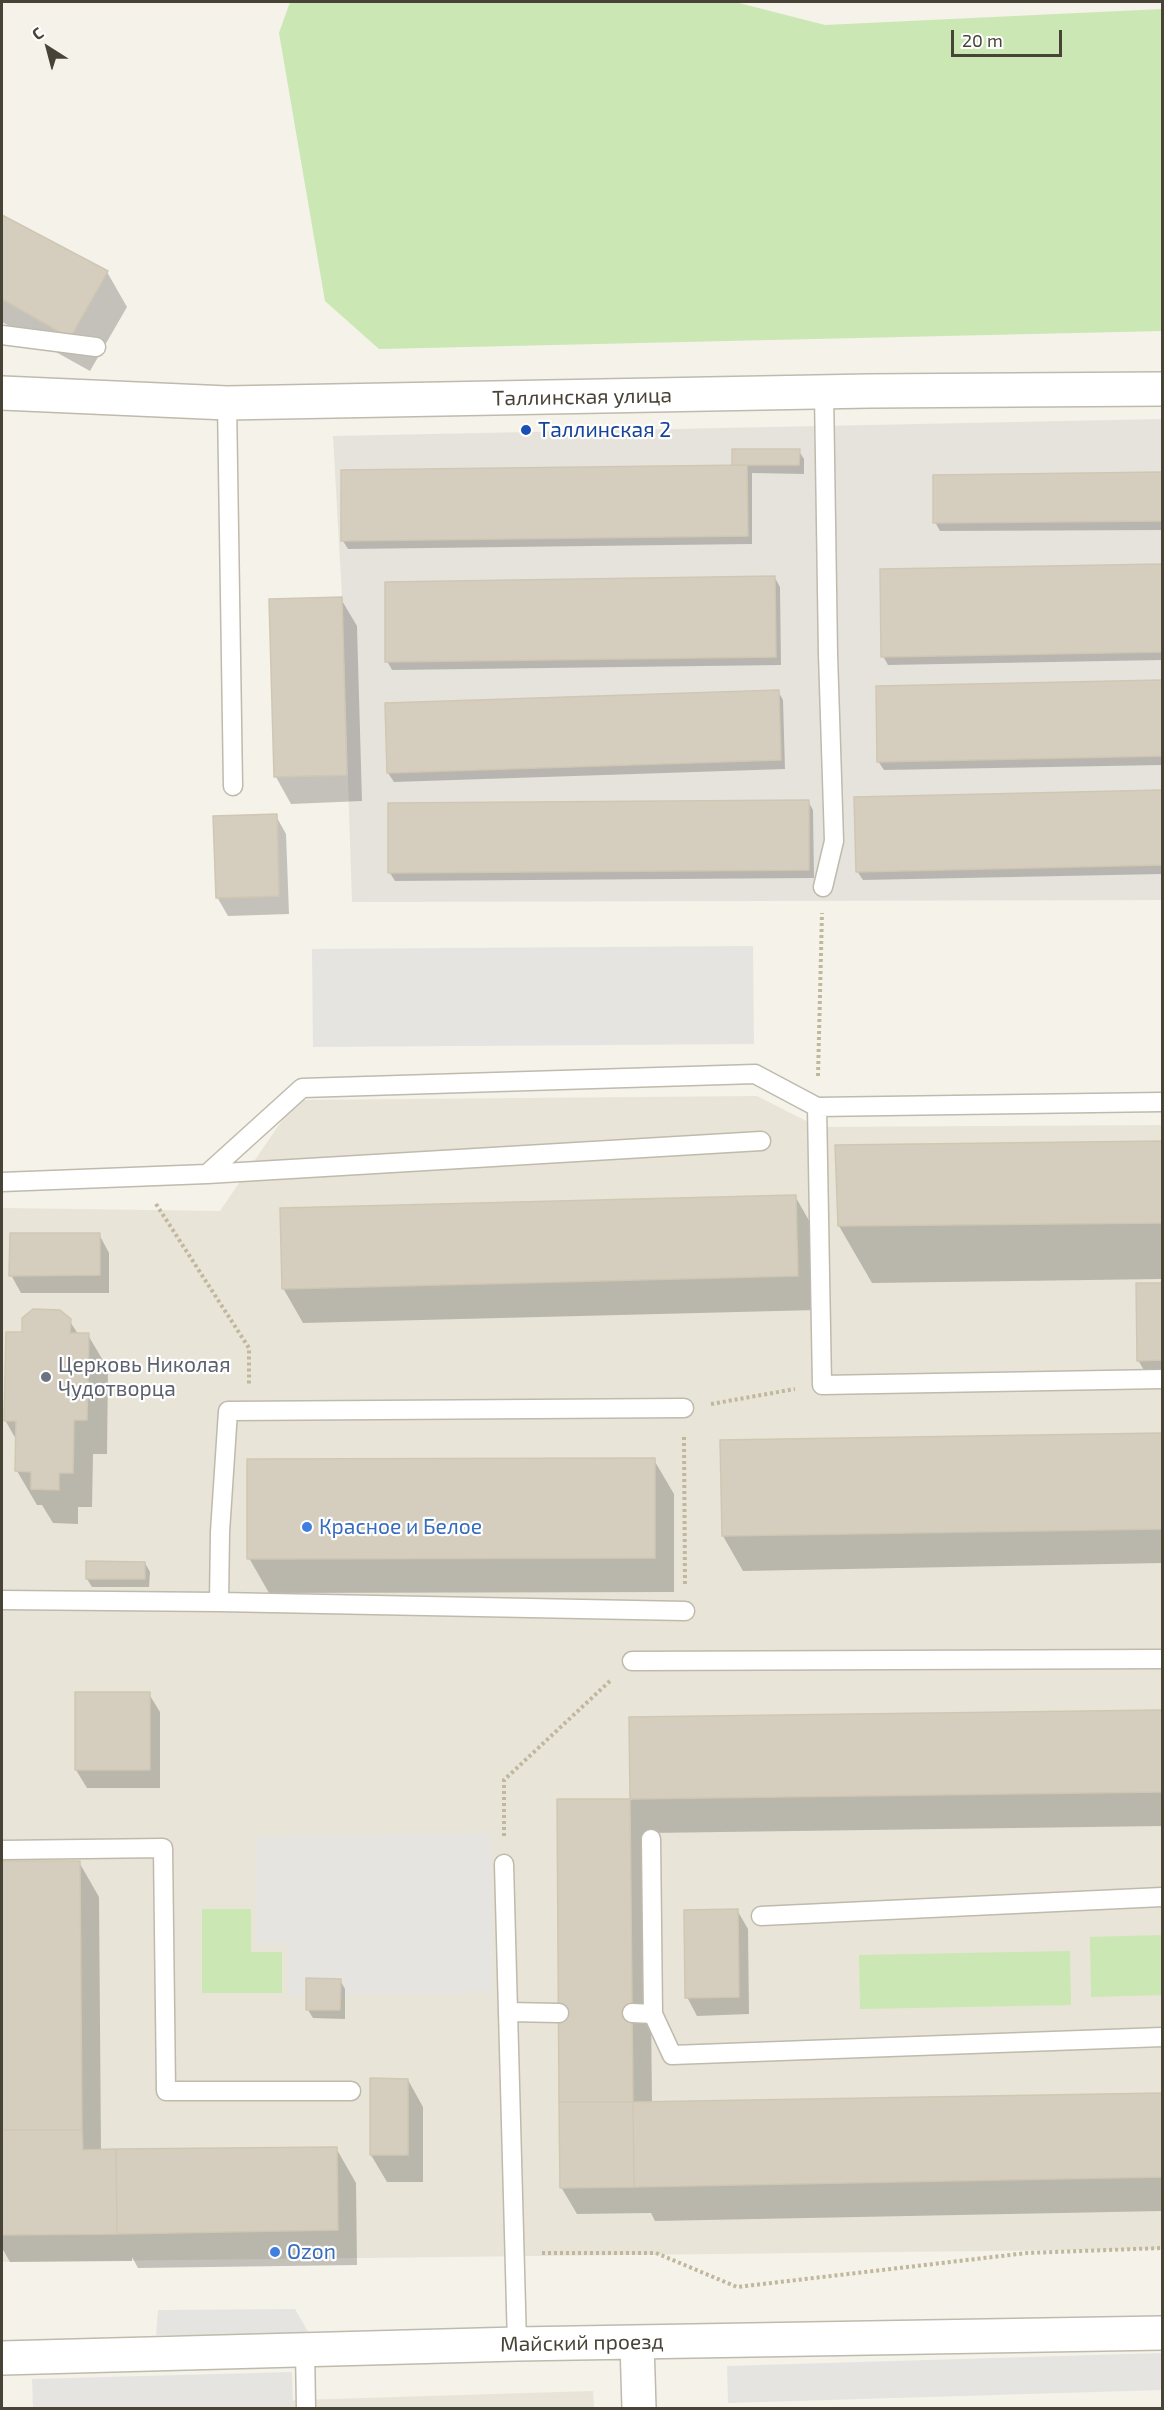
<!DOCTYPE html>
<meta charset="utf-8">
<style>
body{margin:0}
#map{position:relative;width:1164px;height:2410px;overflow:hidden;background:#f4f2e9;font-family:"Exo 2",sans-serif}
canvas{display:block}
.frame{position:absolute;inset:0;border:3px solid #474337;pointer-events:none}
.north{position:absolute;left:18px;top:18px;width:60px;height:60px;-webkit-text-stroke:4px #fff;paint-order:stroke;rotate:324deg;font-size:16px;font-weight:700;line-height:24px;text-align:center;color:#474337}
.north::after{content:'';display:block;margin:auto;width:21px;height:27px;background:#474337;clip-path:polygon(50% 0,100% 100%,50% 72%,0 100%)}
.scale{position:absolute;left:951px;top:30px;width:111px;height:27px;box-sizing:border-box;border:3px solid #474337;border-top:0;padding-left:8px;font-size:18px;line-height:21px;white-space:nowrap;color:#474337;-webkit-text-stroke:4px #fff;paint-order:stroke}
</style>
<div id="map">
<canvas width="1164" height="2410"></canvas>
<div class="frame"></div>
<div class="north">С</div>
<div class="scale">20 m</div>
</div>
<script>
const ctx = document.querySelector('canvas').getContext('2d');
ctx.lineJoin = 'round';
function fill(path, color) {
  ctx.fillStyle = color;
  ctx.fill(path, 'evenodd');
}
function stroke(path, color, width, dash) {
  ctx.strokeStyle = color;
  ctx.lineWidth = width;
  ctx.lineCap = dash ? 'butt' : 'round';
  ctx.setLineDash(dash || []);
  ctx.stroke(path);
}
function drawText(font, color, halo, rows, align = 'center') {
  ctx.font = font + ' "Exo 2",sans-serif';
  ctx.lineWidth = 4.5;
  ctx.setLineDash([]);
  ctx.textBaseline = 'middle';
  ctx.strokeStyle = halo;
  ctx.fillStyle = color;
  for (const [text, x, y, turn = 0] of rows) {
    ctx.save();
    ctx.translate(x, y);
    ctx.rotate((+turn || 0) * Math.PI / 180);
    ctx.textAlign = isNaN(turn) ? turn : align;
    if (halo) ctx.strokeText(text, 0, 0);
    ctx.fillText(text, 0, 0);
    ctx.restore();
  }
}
fill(new Path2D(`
 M757,1096l61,31 344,-2v1124l-1160,13v-1054l218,3 76,-111z
 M593,2391l1,17h-557z`), '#e8e4d7');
fill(new Path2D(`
 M1162,419v481l-810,2 -10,-305 -9,-161z`), '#e6e3dd');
fill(new Path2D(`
 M290,2h445l90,23 337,-16v322l-783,18 -54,-48 -46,-268z
 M202,1909h49v43h31v41h-80z
 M1162,1935v60l-71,2 -1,-60z
 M1070,1951l1,54 -211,4 -1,-54z`), '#cbe7b3');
fill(new Path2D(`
 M753,946l1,98 -441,3 -1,-98z
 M491,1833l2,160 -205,3v-51h-32l-1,-108z
 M295,2309l15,26h-154l2,-25z
 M1162,2353v37l-434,13 -1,-37z
 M292,2372l1,34 -85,2h-175l-1,-29z`), '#e5e4e0');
fill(new Path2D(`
 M2,217l105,55 20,35 -37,64 -88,-49z
 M734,451h65l5,8v15l-52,-1v71l-404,5 -5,-8 390,-75z
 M1162,474v56l-222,1 -5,-9 -1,-45z
 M1162,566v94l-274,5 -5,-9 -2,-85z
 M775,578l5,9 1,78 -389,5 -5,-9z
 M341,599l16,27 5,175 -71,3 -15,-27 -6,-176z
 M1162,682v83l-278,5 -6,-9 -1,-74z
 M778,691l5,9 2,69 -391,13 -6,-9z
 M1162,792v82l-299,6 -6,-9 -1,-73z
 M808,801l5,9 1,68 -419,3 -5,-8z
 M276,816l10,18 3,80 -61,2 -11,-19z
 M1162,1143v136l-290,4 -33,-57 -3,-80z
 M795,1196l20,35 2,79 -514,13 -20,-35z
 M99,1234l10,19v40h-88l-10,-18z
 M1137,1284h25v94l-13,1 -11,-19z
 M69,1320l9,14 10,1 20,34 -1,85h-14l-1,53h-14v17l-25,-1 -11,-18h-5l-20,-34v-30l-12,-21 18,-86z
 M1162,1434v129l-419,8 -20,-35 -2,-94z
 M654,1460l20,34v98l-405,1 -20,-35z
 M145,1563l5,9 -1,15h-57l-5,-8z
 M149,1694l11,18v76h-73l-11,-18z
 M1162,1711v115l-513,7 3,270 510,-9v117l-507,10 -4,-8 -74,1 -16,-27 -2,-386 73,-1 -1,-81z
 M79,1862l20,35 2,254 235,-3 20,35 1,82 -219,3 -6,-11v4l-122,1 -8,-14v-385z
 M737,1910l11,19 1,85 -52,2 -10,-19z
 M340,1980l5,9v30l-32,-1 -5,-8z
 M408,2080l15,27v75h-36l-16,-27z`), '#0003');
const building = new Path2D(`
 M2,215l106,56 -38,67 -68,-39z
 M732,449h68l-1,16h-67z
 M747,465l1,71 -407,5v-71z
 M1162,472v49l-229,2v-48z
 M1162,564v88l-281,5 -1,-88z
 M775,576l1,81 -391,5v-80z
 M342,597l5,178 -73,2 -5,-178z
 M1162,680v76l-285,6 -1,-76z
 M779,690l2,70 -394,13 -2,-70z
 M1162,790v75l-306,7 -2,-75z
 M809,800v70l-421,3v-70z
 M277,814l2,82 -63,2 -3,-82z
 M1162,1141v82l-324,3 -3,-81z
 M796,1195l2,81 -516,13 -2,-81z
 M10,1233h90v42l-91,1z
 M1136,1283h26v77l-25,1z
 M33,1309l27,1 11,9 -1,14h19l-2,87h-13l-1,53h-14v17l-28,-1v-17l-16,-1 1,-50h-12l2,-89h16v-14z
 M1162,1433v96l-440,7 -2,-96z
 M655,1458v100l-408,1v-100z
 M86,1561l59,1v17h-59z
 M75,1692h75v78h-75z
 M1162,1710v82l-532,7 -1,-82z
 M557,1799h73l3,303h-74z
 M2,1861h78l2,269h-80z
 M738,1909l1,88 -54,1 -1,-88z
 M306,1978l35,1 -1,31h-34z
 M370,2078l38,1v76h-38z
 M1162,2093v84l-528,10 -1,-85z
 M559,2102h74l1,85 -74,1z
 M2,2130h80l1,20 33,-1 1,85 -115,1z
 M337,2147l1,83 -221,4 -1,-85z`);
fill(building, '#d5cebf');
stroke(building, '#d0c7b2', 1.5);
const service = new Path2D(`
 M2,335l94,12
 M227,403l6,383
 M823,887l11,-46 -6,-187 -4,-262
 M817,1107l5,278 340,-6
 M207,1174l554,-33
 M2,1182l205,-8 95,-86 453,-14 62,33 345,-5
 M2,1600l217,2 1,-70 8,-121 456,-3
 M219,1602l466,9
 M632,1661l530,-2
 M651,1839l2,175
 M2,1850l161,-2 3,243h185
 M504,1864l13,480
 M761,1916l401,-19
 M508,2012l51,1
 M632,2013l21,1 19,41 490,-18
 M305,2349l1,59`);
const minor = new Path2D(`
 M637,2343l2,65
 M2,2358l515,-14 645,-11`);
const tertiary = new Path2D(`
 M2,393l225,10 642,-12 293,-2`);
stroke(service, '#bfbaac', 21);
stroke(minor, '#bfbaac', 36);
stroke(tertiary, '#bfbaac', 36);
stroke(new Path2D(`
 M818,1076l4,-163
 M156,1204l93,144v37
 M711,1404l84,-15
 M684,1437l1,148
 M504,1836v-56l107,-100
 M542,2253h114l81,34 290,-34 135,-5`), '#c0b79d', 4, [3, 3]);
stroke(service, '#fff', 18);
stroke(minor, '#fff', 33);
stroke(tertiary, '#fff', 33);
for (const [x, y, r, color] of [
 [526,430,6,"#1a4fb4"],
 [46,1377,6,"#6b7280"],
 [307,1527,6,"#3f7fe0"],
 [275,2252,6,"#3f7fe0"]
]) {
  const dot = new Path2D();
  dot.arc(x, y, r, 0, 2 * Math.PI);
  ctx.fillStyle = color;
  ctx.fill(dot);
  stroke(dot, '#fff', 2);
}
drawText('21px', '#474337', '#fff', [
 ["Таллинская улица",582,397,-1],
 ["Майский проезд",582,2343,-1]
]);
drawText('21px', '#164399', '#fff', [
 ["Таллинская 2",538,430]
], 'left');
drawText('21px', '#5b616d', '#fff', [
 ["Церковь Николая",58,1365],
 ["Чудотворца",58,1389]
], 'left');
drawText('21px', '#366cbe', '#fff', [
 ["Красное и Белое",319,1527],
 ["Ozon",287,2252]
], 'left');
</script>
